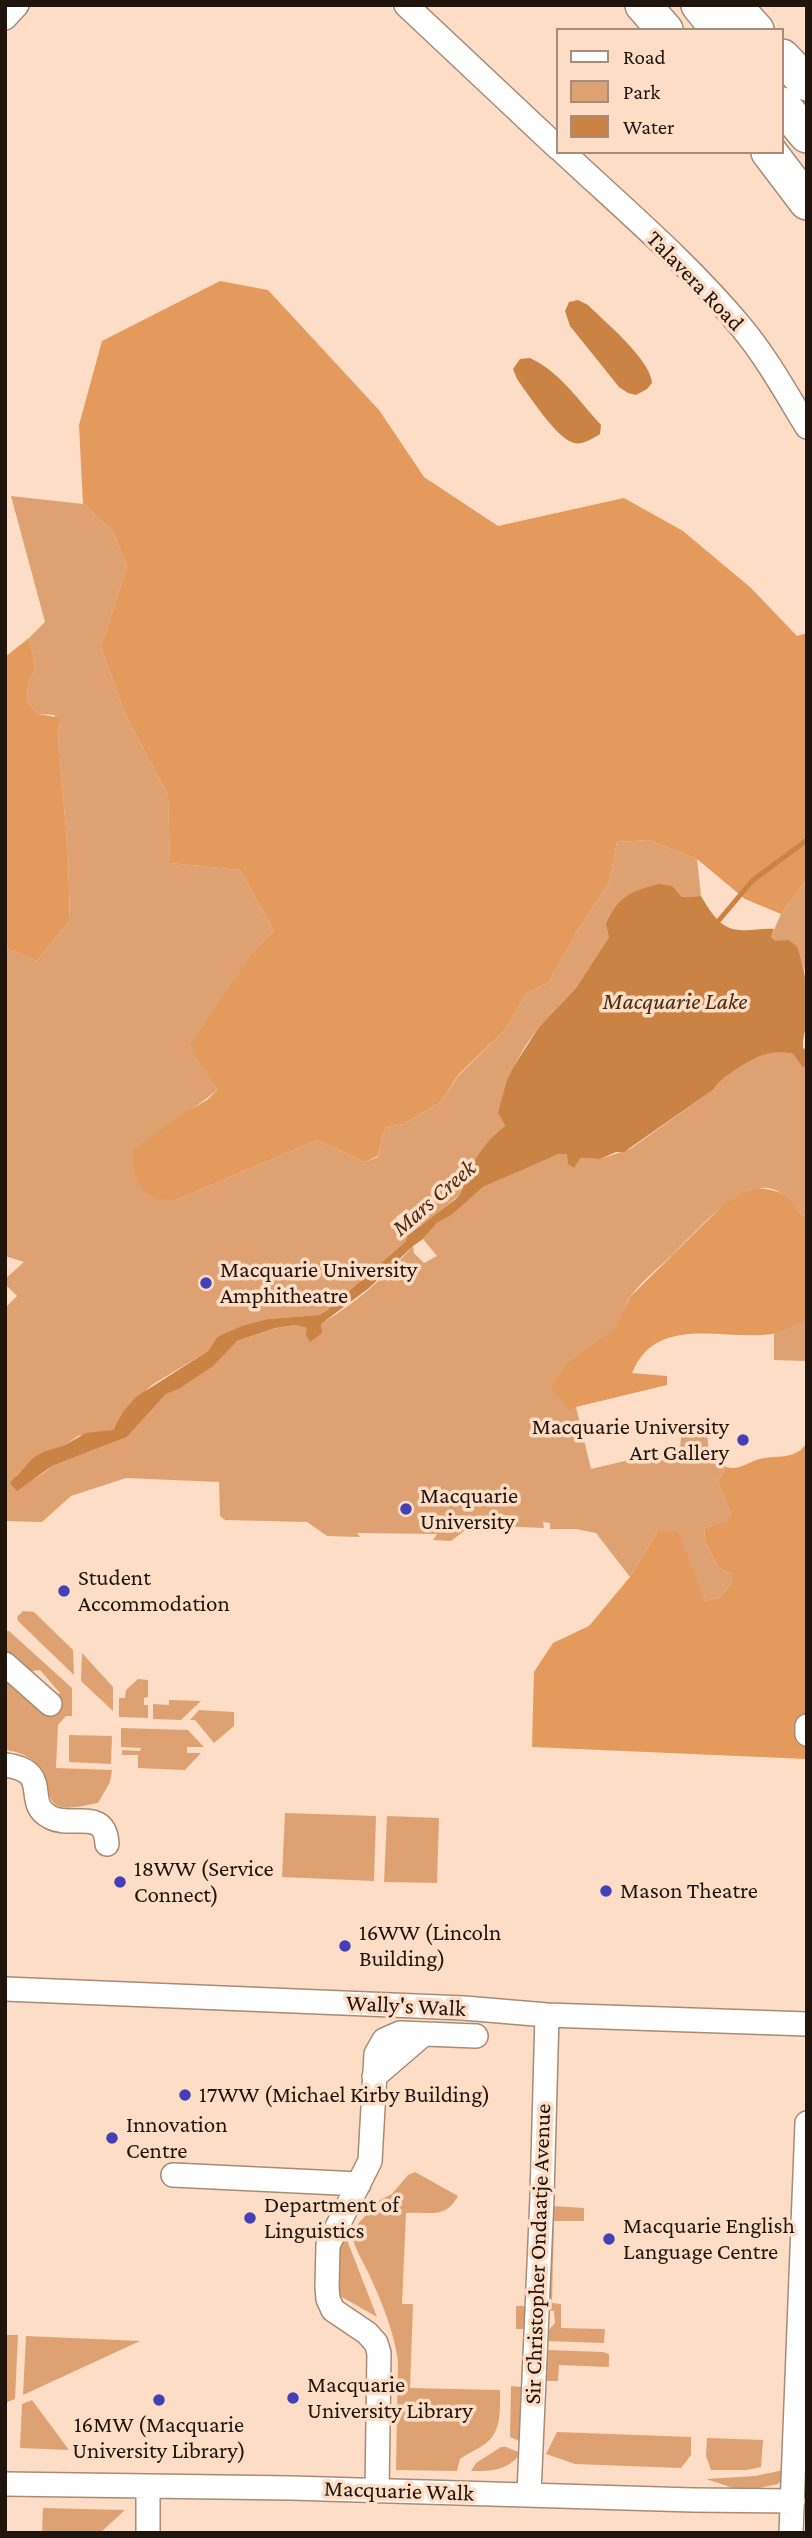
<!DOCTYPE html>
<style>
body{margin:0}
#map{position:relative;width:812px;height:2538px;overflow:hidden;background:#fdddc5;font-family:"Crimson Pro",serif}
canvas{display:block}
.frame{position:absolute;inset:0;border:7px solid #20150c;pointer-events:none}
.legend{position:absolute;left:556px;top:28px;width:228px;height:126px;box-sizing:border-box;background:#fdddc5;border:2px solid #a58d7b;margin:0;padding:9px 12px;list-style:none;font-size:21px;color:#20150c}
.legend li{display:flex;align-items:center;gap:14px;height:35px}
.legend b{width:35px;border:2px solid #a58d7b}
</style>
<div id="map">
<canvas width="812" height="2538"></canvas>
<div class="frame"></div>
<ul class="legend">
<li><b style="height:9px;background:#fff"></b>Road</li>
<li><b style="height:19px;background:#dea272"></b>Park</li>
<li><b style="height:19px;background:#cb8245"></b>Water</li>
</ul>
</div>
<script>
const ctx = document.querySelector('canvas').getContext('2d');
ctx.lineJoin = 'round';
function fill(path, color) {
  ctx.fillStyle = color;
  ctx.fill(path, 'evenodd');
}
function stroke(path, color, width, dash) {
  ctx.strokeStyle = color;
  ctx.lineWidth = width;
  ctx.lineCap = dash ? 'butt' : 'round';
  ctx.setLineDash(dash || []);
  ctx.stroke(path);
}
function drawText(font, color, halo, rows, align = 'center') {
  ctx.font = font + ' "Crimson Pro",serif';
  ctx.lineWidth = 7;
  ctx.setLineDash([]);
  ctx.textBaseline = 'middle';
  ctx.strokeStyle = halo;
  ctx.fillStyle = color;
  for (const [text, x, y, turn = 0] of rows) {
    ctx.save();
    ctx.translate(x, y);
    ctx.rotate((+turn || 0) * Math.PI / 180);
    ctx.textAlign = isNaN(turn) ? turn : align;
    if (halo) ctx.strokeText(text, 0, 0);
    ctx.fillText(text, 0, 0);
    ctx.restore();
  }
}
fill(new Path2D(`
 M11,496l72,8 29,26 15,37 -26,80 24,67 43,81 2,68 70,7 34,61 -20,20 -52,116 17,21c-18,17 -41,28 -60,44l17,68 141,-60 48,22 13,-5 7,-29 18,-4 38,-22 17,-26 47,-46 22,-37 21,-10 30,-53 31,-47 8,-41 32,-2 48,19 4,37 -19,1c-11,-12 -17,-14 -33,-10l-40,50 -33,51 -37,39 -13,18 -12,21 -16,45 7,15c-21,13 -32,43 -43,65 -3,7 -39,34 -48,38l-12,-16 -6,4 12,18 -3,7 -79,69 -7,4 -51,4 -51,18 -9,14 -56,34 -30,28 -9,17 -35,6 -13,9 -20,6 -12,8 -17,17 1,14c11,-9 25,-14 35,-24l75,-29 39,-43 27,-16 44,-37 40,-13 18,-3 12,3v3c41,-20 76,-52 106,-85l1,7 10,10 13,-7 -14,-17 14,-16 11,-7 35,-29 75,-34 9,1 12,4 21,1 30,-10 83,-59c6,-9 12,-13 21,-19 20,-13 35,-22 59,-17l9,13h5v149l-6,-1c-38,-64 -89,1 -122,33 -15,16 -36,31 -49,49 -7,10 -8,25 -16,34 -11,12 -31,21 -45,30l7,46 15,62 89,-21 2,-22 11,-4 6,7 8,4 2,19 17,15 -8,15 13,32 -2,6 -24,8 -1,12 15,29 14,5v6l-12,17 -16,4 -47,-71 -28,47 -34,-44 -20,-4h-26v-6l-7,-1 1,6 -72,-3 -21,16 -18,-1 4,-6 -80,-1 3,4 -33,-1 -20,-14 -82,-2 -5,-4 -1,-34 -93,-4 -55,18 -29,26 -37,-1v-213l12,-12 -12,-12v-5l19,-17 -19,-6v-325l3,18 29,12 33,-41 -2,-67 -10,-120 2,-9 -6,-9 -16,-1 -11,-13 1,-17 8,-17 -7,-29 16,-16z
 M807,879v99l-10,-32 -21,-5 -5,-4 10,-23z
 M798,1321l9,1v39l-33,-1v-26z
 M23,1611l11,1 39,38 1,25 -56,-54 -1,-4z
 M5,1631h4l63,57v28h-6l-8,9 -2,43 56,2 -2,12 -12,21c-11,2 -28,7 -39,3 -20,-6 -2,-50 -54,-56v-71l37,33 18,-19 -20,-23 -15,2 -20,-19z
 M82,1653l31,34v24l-32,-30z
 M138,1679l10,1v17l-4,1v7h4v13l-29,-1v-19h6l1,-8z
 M169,1700l32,1 -20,19 -28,-1v-15l16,1z
 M199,1710l35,2v14l-20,17 -19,-23h-5z
 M121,1728l67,2 16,17h-17v6h14l-16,17 -47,-2v-13h-16v-5l18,1 1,-3 -20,-1z
 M69,1735l43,1 -1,28 -42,-2z
 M285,1813l91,3 -2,65 -92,-4z
 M387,1816l52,2 -2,65 -53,-1z
 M415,2172l43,24c-13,24 -28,15 -52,17l-4,91h11l-3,84 90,2c0,19 2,42 -15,54 -8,6 -17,9 -25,15l-3,12 -61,-1 2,-109c-4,-30 -17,-61 -30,-89 -7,-14 -14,-25 -17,-40l27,-31 14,-7 16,-19z
 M553,2206l31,2v13h-30l-2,82 9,1v24l44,1 -1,14 -59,-2v-7l10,-11 -1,-12 -13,-1z
 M345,2235l32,82 -37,-21 -3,-39z
 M516,2306h13l-5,137 -14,-6 1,-51 10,1 3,-58h-8z
 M5,2335h13l-3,64 -10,4z
 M26,2336l114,5 -117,54z
 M547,2350l56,2 6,2v13l-50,-2 -1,16h-12z
 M32,2400l37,50 -49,-2 2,-44z
 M557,2432l134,5v18l-10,13 -106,-4 -29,-10z
 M707,2438l56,2 -2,27 -14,3h-36l-5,-14z
 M501,2447h5l15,6c-14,18 -28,18 -50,18l5,-8z
 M784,2470l-3,11 -3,3 -29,6 -13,-1 -30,-10 49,-3z
 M43,2508l82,2 -25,23h-58z`), '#dea272');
fill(new Path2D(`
 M220,281l48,9 111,120 45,67 74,49 126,-28 59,33 68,57 46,48 10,-3v246l-26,35 -36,-15 -48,-40 -48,-19 -32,2 -8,41 -31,47 -30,53 -21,10 -22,37 -47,45 -17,27 -38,22 -18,4 -7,28 -13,6 -48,-22 -141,60c-36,1 -43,-17 -43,-50l46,-34 28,-16 11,-11 -16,-22 -12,-22 64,-94 20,-20 -34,-61 -70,-7 -2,-68 -43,-81 -24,-67 26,-80 -15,-37 -29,-26 -4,-79 23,-84z
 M29,638l7,29 -8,17 -1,17 11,13 23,4 -3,15 10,120 2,67 -33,41 -29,-12 -3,-18v-274z
 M757,1188c25,3 31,5 44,27l6,1v106c-14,-1 -22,10 -35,12 -47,7 -116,-21 -140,39l35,3v9l-91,22 -7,4 -18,-24 18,-26 45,-31 16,-33 94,-93 19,-12z
 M807,1442v268l-7,18 1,15 6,5v11l-275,-12 2,-75 19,-29 36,-17 41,-49 28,-47 20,2 27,69 16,-4 12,-17v-6l-14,-5 -15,-29 1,-12 23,-8 3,-6 -13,-32 8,-15c14,4 21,-5 34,-8 14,-4 37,2 47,-17z`), '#e49a5c');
fill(new Path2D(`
 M578,300l10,5c17,17 63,55 64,78l-5,6 -11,6 -8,-2 -9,-6 -49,-61 -5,-15 4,-9z
 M530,358c29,13 50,44 71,67l-1,9c-8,5 -17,11 -26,9 -17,-4 -46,-49 -57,-64l-4,-10 7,-10z
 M658,884l14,2 10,11 19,-1c9,15 19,34 40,34 11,1 21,-2 33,-1l-3,8 5,4 12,-1 9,6c9,25 11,48 10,74 -1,10 -5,18 -4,28l4,2v17h-5l-9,-13c-24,-5 -39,4 -59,17 -9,6 -15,10 -21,19l-89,62h-8l-16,7 -20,-1 -6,10 -6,-4 -1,-10h-9l-75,33 -32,28 -14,8 -14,16 -10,7 -44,42 -48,36 1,9 -12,9 -4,-7 1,-7 -12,-3 -19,3 -39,13 -24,25 -33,22 -14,6 -39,43 -75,29 -35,25 -7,-8 23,-25 12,-7 20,-6 21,-12 27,-3 9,-17 14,-16 72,-46 9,-14 25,-11 26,-7 51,-4 7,-4 79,-69 3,-7 48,-36c7,-7 8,-15 12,-25 7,-16 22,-38 37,-48l-7,-14 9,-32 7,-14 25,-39 37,-39 33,-51 -3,-13c12,-27 23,-32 52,-40z`), '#cb8245');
stroke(new Path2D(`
 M715,925l37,-44 55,-41`), '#cb8245', 5);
const minor = new Path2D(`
 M406,5l152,143
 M5,18l12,-13
 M563,152c61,57 126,112 179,176 25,30 44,65 65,99
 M5,1664l45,40
 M807,1726v8
 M5,1765c49,6 17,38 45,52 22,12 55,-10 57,27
 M5,1989l459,19 83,7 260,9
 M374,2077l50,-43
 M173,2175l186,9
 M5,2484l286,4 402,12 100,1
 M148,2488v45
 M377,2491l2,-138 -3,-10 -9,-10 -34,-23 -5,-11 -1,-12 1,-42 42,-84 6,-107 8,-14 16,-7 76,3
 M529,2493l13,-296 5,-182
 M791,2533l16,-410`);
const highway = new Path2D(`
 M643,5l22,25
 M699,5l20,25
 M733,5l23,25
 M782,57l25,26
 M782,105l25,30
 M769,152l38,50`);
stroke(minor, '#a88b75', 26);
stroke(highway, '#a88b75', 38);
stroke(minor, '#fff', 23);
stroke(highway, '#fff', 35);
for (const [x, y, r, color] of [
 [206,1283,7,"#4440b6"],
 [743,1440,7,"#4440b6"],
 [406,1509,7,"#4440b6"],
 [64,1591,7,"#4440b6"],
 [120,1882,7,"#4440b6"],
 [606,1891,7,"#4440b6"],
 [345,1946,7,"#4440b6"],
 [185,2095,7,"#4440b6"],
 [112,2138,7,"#4440b6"],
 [250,2218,7,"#4440b6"],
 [609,2239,7,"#4440b6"],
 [293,2398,7,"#4440b6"],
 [159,2400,7,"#4440b6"]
]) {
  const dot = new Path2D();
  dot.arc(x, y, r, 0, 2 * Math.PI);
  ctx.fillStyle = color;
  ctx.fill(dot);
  stroke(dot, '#fdddc5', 2.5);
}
drawText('23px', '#20150c', '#fdddc5', [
 ["Talavera Road",695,281,46],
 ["Wally's Walk",406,2006,3],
 ["Sir Christopher Ondaatje Avenue",538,2254,-88],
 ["Macquarie Walk",399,2491,2]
]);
drawText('23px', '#20150c', '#fdddc5', [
 ["Macquarie University",220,1270],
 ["Amphitheatre",220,1296],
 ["Macquarie University",729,1427,"right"],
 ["Art Gallery",729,1453,"right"],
 ["Macquarie",420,1496],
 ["University",420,1522],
 ["Student",78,1578],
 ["Accommodation",78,1604],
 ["18WW (Service",134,1869],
 ["Connect)",134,1895],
 ["Mason Theatre",620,1891],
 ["16WW (Lincoln",359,1933],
 ["Building)",359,1959],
 ["17WW (Michael Kirby Building)",199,2095],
 ["Innovation",126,2125],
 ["Centre",126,2151],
 ["Department of",264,2205],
 ["Linguistics",264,2231],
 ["Macquarie English",623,2226],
 ["Language Centre",623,2252],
 ["Macquarie",307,2385],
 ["University Library",307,2411],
 ["16MW (Macquarie",159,2425,"center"],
 ["University Library)",159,2451,"center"]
], 'left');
drawText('italic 24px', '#492b10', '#fdddc5', [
 ["Macquarie Lake",675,1002],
 ["Mars Creek",434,1198,-41]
]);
</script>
